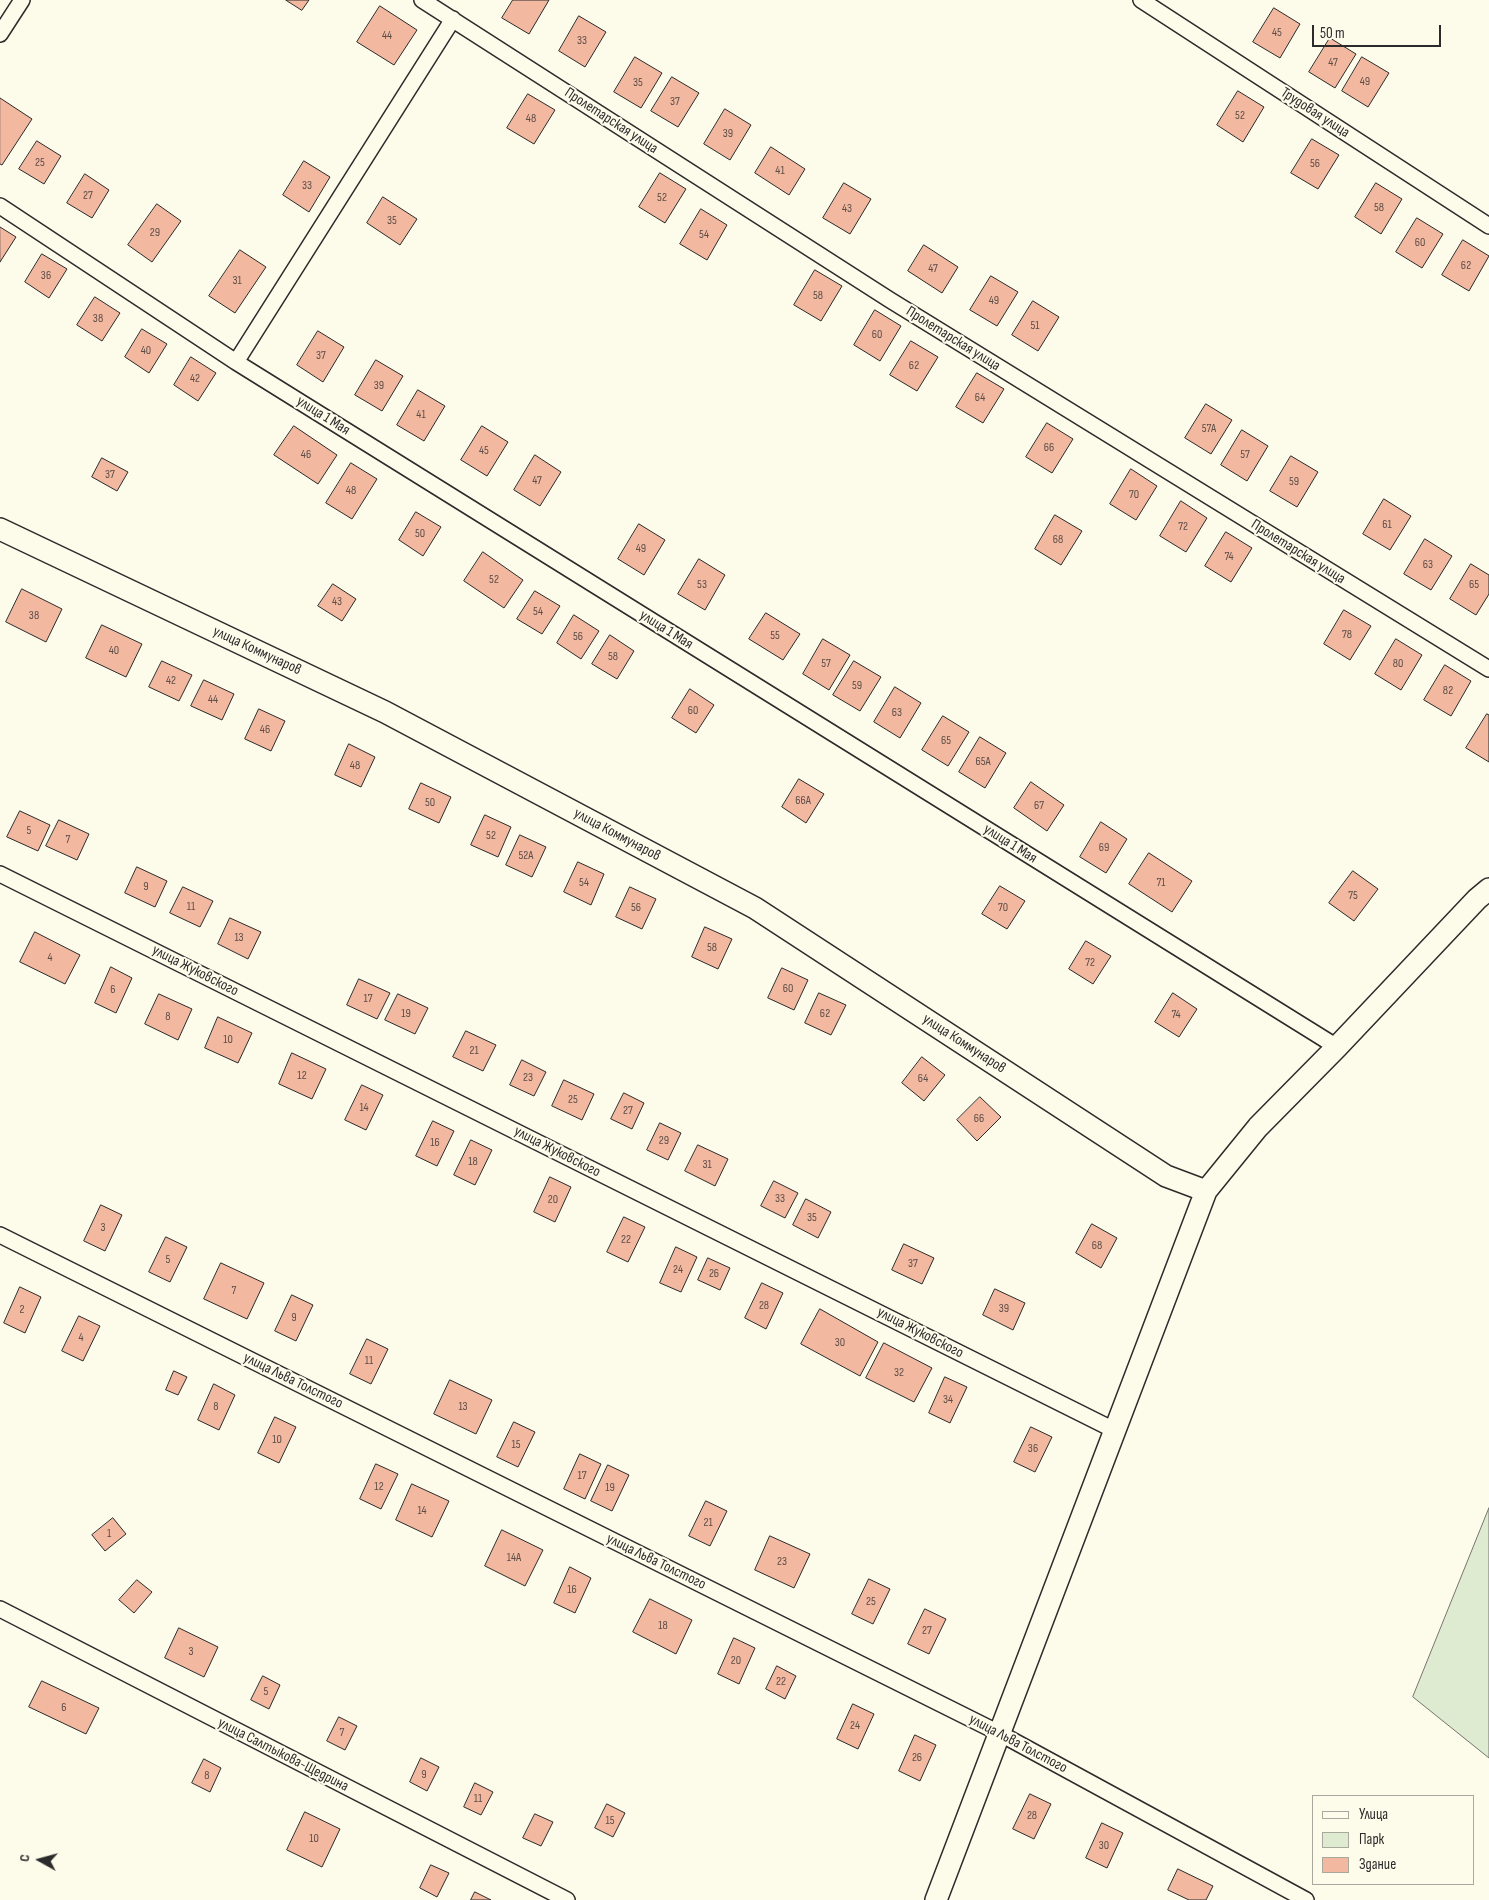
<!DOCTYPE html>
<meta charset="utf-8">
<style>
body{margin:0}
#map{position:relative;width:1489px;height:1900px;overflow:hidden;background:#fdfbea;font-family:"Sofia Sans Condensed",sans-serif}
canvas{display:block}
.legend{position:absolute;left:1312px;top:1795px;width:162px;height:90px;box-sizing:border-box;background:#fdfbea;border:1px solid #a9a89e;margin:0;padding:6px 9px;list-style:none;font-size:15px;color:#2b2b2b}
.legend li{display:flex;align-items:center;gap:10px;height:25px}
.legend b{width:25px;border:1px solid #a9a89e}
.north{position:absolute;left:15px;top:1835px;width:50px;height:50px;-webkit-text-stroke:4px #fdfbea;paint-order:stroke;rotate:277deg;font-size:14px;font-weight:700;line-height:20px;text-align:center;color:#2b2b2b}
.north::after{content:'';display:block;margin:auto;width:18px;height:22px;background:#2b2b2b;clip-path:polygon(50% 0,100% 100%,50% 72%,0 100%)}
.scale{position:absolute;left:1312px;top:25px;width:129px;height:22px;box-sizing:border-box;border:2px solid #2b2b2b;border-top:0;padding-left:6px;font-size:15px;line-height:18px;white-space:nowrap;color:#2b2b2b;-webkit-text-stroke:4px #fdfbea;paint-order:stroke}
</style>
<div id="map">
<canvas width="1489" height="1900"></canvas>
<ul class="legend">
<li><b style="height:6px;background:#fdfbea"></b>Улица</li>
<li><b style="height:14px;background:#deebd1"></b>Парк</li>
<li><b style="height:14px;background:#f2b8a0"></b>Здание</li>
</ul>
<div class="north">С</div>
<div class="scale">50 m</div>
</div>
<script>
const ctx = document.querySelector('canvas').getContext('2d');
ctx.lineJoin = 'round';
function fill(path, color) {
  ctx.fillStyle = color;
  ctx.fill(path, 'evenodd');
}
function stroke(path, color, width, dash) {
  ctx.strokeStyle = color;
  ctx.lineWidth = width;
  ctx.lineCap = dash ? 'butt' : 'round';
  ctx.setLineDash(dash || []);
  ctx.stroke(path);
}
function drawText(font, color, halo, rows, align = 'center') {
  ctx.font = font + ' "Sofia Sans Condensed",sans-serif';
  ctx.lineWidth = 4;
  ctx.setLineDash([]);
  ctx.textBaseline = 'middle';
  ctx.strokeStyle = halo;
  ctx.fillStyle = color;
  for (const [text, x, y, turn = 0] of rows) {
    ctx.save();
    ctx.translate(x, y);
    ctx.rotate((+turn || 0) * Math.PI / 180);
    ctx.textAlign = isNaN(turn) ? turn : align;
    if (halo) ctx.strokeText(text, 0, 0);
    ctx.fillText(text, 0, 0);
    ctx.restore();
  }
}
const green = new Path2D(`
 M1489,1508v250l-76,-61z`);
fill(green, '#deebd1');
stroke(green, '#74746e', 1);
const building = new Path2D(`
 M286,0h23l-7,10z
 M513,0h36l-20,34 -27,-16z
 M380,6l37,24 -23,35 -37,-23z
 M1274,8l26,16 -20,34 -27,-16z
 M579,16l27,16 -21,35 -26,-16z
 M1330,38l26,16 -21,34 -26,-16z
 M635,57l27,16 -21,35 -27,-16z
 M1362,57l27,16 -21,34 -26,-16z
 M672,77l27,16 -21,34 -27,-16z
 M1238,91l26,16 -21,35 -26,-17z
 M528,94l27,16 -21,34 -27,-16z
 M0,98l32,21 -30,46 -2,-1z
 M725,109l26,16 -21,35 -26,-16z
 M1312,139l27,16 -21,34 -27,-16z
 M37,141l24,15 -17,28 -25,-15z
 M771,147l34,22 -16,26 -34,-22z
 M304,161l26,16 -21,35 -26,-17z
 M660,173l26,16 -21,34 -26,-16z
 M85,174l24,16 -17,28 -25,-15z
 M844,183l27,16 -21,35 -27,-16z
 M1376,183l26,16 -21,35 -26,-17z
 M383,197l34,22 -17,26 -33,-22z
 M157,204l24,17 -29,41 -24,-17z
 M701,209l26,16 -20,35 -27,-16z
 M1417,218l26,16 -21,34 -26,-16z
 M0,227l16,10 -16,25z
 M1463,240l26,16 -20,35 -27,-16z
 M924,245l34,22 -16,26 -34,-22z
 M240,250l26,17 -31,46 -26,-17z
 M42,254l25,15 -18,29 -24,-16z
 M815,270l27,16 -21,35 -27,-16z
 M991,276l27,16 -21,34 -27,-16z
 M95,297l25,16 -18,28 -25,-16z
 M1033,301l26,16 -21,34 -26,-16z
 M875,310l26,16 -21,35 -26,-16z
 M142,329l25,15 -18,29 -24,-16z
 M318,331l26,16 -21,35 -26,-17z
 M911,341l27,16 -21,34 -27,-16z
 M191,357l25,16 -18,28 -24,-16z
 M376,360l27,16 -21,35 -27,-16z
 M977,373l27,16 -21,34 -27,-16z
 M418,390l27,16 -21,35 -27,-16z
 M1206,404l26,16 -21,34 -26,-16z
 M1047,423l26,16 -21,34 -26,-16z
 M294,426l43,29 -19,29 -44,-29z
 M482,426l26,16 -21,34 -26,-16z
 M1242,430l26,16 -21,35 -26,-16z
 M535,455l26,17 -21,34 -26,-16z
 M1291,456l27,16 -21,35 -27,-16z
 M102,458l26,14 -11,19 -25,-14z
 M351,463l26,16 -25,40 -26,-16z
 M1131,469l26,17 -21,34 -26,-16z
 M1384,499l27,17 -21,34 -27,-16z
 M1181,501l26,17 -21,34 -26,-16z
 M416,512l25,15 -18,29 -24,-16z
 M1055,515l27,16 -21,34 -26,-16z
 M639,524l26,16 -21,35 -26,-16z
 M1226,532l26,16 -21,34 -26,-16z
 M1425,539l27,17 -21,34 -27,-16z
 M483,552l40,28 -19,28 -40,-27z
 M699,559l26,16 -20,35 -27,-16z
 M1471,564l18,11v19l-13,21 -26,-16z
 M333,584l23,15 -14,22 -24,-15z
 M22,589l40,20 -16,33 -40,-20z
 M535,591l25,15 -18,28 -25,-15z
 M1344,610l27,16 -21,34 -26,-16z
 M766,613l34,21 -17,26 -34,-21z
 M574,615l25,16 -18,28 -24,-16z
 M102,625l40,19 -16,33 -40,-19z
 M610,635l24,16 -17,28 -25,-15z
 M823,639l27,16 -21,35 -26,-16z
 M1396,639l26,16 -21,35 -26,-16z
 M162,661l30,14 -13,26 -30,-14z
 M854,661l27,16 -21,34 -27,-16z
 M1445,665l26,16 -20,35 -27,-16z
 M204,680l30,14 -12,26 -31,-14z
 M895,687l26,16 -21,35 -26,-16z
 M690,689l24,16 -18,28 -24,-15z
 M259,709l26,12 -14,30 -26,-12z
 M1487,714l2,1v47l-23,-14z
 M943,716l26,16 -21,34 -26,-16z
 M980,737l26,16 -21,35 -26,-16z
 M349,744l26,13 -14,30 -26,-12z
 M799,779l25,15 -18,29 -24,-16z
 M1031,782l33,23 -17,26 -33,-23z
 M421,783l30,14 -12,26 -30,-14z
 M20,811l30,14 -12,26 -31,-14z
 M485,815l26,12 -13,30 -27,-12z
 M59,820l30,14 -12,26 -31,-14z
 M1101,822l26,17 -21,34 -26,-16z
 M520,835l26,12 -14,30 -26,-12z
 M1149,853l43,28 -20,31 -43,-28z
 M578,862l26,12 -13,31 -27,-13z
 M137,867l30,14 -12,26 -30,-14z
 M1353,871l25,18 -24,32 -25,-18z
 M1000,886l25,15 -18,28 -25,-15z
 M183,887l30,14 -13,26 -30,-14z
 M630,887l26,12 -14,30 -26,-12z
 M230,918l31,14 -13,27 -30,-15z
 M705,927l27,12 -14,30 -26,-12z
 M35,932l45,23 -15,29 -45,-22z
 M1086,941l25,15 -18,28 -24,-15z
 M111,967l21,11 -16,35 -21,-10z
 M782,968l26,12 -14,30 -26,-12z
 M359,979l31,14 -13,26 -30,-14z
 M819,993l27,12 -15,30 -26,-12z
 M1173,993l24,16 -18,28 -24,-15z
 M159,994l33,15 -14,31 -33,-16z
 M398,994l30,14 -13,26 -30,-14z
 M218,1017l34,16 -14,30 -33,-15z
 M466,1031l30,14 -13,26 -30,-14z
 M292,1053l34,16 -14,30 -33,-15z
 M922,1057l23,18 -21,26 -22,-18z
 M522,1060l24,12 -12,24 -24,-11z
 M564,1080l30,14 -12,26 -30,-14z
 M362,1085l21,10 -17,35 -21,-10z
 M624,1093l20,10 -12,26 -21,-10z
 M980,1097l21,20 -24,24 -20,-21z
 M433,1121l21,10 -17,35 -21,-10z
 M660,1123l21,10 -13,27 -21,-10z
 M471,1140l21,10 -17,35 -21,-10z
 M698,1145l30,14 -13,27 -30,-15z
 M550,1177l21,10 -16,35 -21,-10z
 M774,1181l24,12 -13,25 -24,-12z
 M806,1199l25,13 -13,26 -25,-13z
 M101,1205l21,10 -17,36 -21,-10z
 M624,1217l21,10 -17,35 -21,-10z
 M1092,1224l25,14 -16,30 -25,-15z
 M166,1237l21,10 -17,35 -21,-10z
 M904,1244l30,14 -12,26 -30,-14z
 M676,1247l21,10 -16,35 -21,-9z
 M708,1258l22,10 -10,22 -22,-10z
 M221,1263l43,20 -17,36 -43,-20z
 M762,1283l21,10 -17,36 -21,-11z
 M20,1287l21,10 -16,36 -21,-10z
 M995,1289l30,14 -12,27 -30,-15z
 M292,1295l21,10 -17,36 -21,-10z
 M820,1309l58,33 -18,34 -59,-32z
 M79,1316l21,10 -17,35 -21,-10z
 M367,1339l21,10 -17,35 -21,-10z
 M884,1343l48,25 -18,34 -48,-24z
 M174,1371l13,6 -9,18 -12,-5z
 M945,1377l22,10 -17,36 -21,-10z
 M450,1380l42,20 -16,34 -42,-20z
 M214,1384l21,11 -16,35 -21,-10z
 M275,1417l21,10 -17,36 -21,-10z
 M514,1422l21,10 -17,35 -21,-10z
 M1031,1427l21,10 -17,35 -21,-10z
 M580,1454l21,10 -16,35 -21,-10z
 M376,1464l22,10 -17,35 -21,-10z
 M608,1465l21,10 -17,36 -21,-10z
 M412,1484l37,17 -17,36 -36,-17z
 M706,1501l21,10 -17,35 -21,-10z
 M113,1518l13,16 -21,17 -13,-16z
 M502,1530l41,20 -18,36 -40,-20z
 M770,1536l40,18 -16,34 -39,-18z
 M570,1567l21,11 -16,35 -21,-10z
 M869,1579l21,10 -17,35 -21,-10z
 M137,1580l15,12 -18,21 -15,-13z
 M650,1599l42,21 -16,34 -43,-22z
 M925,1609l21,10 -17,35 -21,-10z
 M179,1628l39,19 -14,30 -39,-19z
 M734,1638l21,10 -16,36 -21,-10z
 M777,1666l19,10 -11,23 -19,-10z
 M263,1676l17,9 -11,24 -18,-9z
 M42,1681l57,27 -13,26 -57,-27z
 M853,1704l21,10 -16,35 -21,-10z
 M339,1717l18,9 -12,24 -18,-9z
 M915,1735l21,10 -16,36 -21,-10z
 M421,1758l18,9 -12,24 -17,-9z
 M204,1759l17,9 -11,24 -18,-9z
 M475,1783l18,9 -12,23 -17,-8z
 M1030,1794l21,10 -17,35 -21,-10z
 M607,1804l18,9 -12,24 -18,-9z
 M305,1812l35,17 -18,38 -35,-17z
 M535,1814l18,8 -12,24 -18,-8z
 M1102,1823l21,10 -16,35 -21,-10z
 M431,1865l18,8 -12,24 -17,-9z
 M1178,1869l35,17 -7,14h-17l-21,-10z
 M475,1892l16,8h-20z`);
fill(building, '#f2b8a0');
stroke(building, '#2b2b2b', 1);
const minor = new Path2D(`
 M422,0l468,300 599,369
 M1141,0l348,226
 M0,34l22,-34
 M0,206l236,156 1101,685
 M236,362l217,-343
 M0,874l1114,556
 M0,1235l999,498 307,167
 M0,1609l567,291`);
const secondary = new Path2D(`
 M0,529l385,183 370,196 411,268 40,15
 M936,1900l270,-709 52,-64 79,-80 140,-148 12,-10`);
stroke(minor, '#2b2b2b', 18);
stroke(secondary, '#2b2b2b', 24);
stroke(minor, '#fdfbea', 15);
stroke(secondary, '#fdfbea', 21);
drawText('12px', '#5d4e48', null, [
 ["45",1277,33],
 ["44",387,36],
 ["33",582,41],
 ["47",1333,63],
 ["49",1365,82],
 ["35",638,83],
 ["37",675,102],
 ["52",1240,116],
 ["48",531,119],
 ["39",728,134],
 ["25",40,163],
 ["56",1315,164],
 ["41",780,171],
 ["33",307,186],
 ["27",88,196],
 ["52",662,198],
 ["58",1379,208],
 ["43",847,209],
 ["35",392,221],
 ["29",155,233],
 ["54",704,235],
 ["60",1420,243],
 ["62",1466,266],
 ["47",933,269],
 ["36",46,276],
 ["31",237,281],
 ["58",818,296],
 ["49",994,301],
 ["38",98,319],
 ["51",1035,326],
 ["60",877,335],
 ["40",146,351],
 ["37",321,356],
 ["62",914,366],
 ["42",195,379],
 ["39",379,386],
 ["64",980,398],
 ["41",421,415],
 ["57А",1209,429],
 ["66",1049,448],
 ["45",484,451],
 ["46",306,455],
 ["57",1245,455],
 ["37",110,475],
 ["47",537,481],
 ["59",1294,482],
 ["48",351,491],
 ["70",1134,495],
 ["61",1387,525],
 ["72",1183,527],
 ["50",420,534],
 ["68",1058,540],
 ["49",641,549],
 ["74",1229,557],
 ["63",1428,565],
 ["52",494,580],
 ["53",702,585],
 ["65",1474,585],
 ["43",337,602],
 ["54",538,612],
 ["38",34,616],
 ["78",1347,635],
 ["55",775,636],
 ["56",578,637],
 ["40",114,651],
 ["58",613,657],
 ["57",826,664],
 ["80",1398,664],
 ["42",171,681],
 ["59",857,686],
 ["82",1448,691],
 ["44",213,700],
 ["60",693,711],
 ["63",897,713],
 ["46",265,730],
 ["65",946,741],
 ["65А",983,762],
 ["48",355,766],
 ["66А",803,801],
 ["50",430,803],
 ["67",1039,806],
 ["5",29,831],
 ["52",491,836],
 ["7",68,840],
 ["69",1104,848],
 ["52А",526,856],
 ["54",584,883],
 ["71",1161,883],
 ["9",146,887],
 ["75",1353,896],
 ["11",191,907],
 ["56",636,908],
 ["70",1003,908],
 ["13",239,938],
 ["58",712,948],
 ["4",50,958],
 ["72",1090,963],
 ["60",788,989],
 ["6",113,990],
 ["17",368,999],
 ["19",406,1014],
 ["62",825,1014],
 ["74",1176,1015],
 ["8",168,1017],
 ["10",228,1040],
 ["21",474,1051],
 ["12",302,1076],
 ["23",528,1078],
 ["64",923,1079],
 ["25",573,1100],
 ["14",364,1108],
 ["27",628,1111],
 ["66",979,1119],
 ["29",664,1141],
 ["16",435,1143],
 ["18",473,1162],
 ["31",707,1165],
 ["33",780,1199],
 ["20",553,1200],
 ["35",812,1218],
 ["3",103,1228],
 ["22",626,1240],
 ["68",1097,1246],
 ["5",168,1260],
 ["37",913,1264],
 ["24",678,1270],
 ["26",714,1274],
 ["7",234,1291],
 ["28",764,1306],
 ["39",1004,1309],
 ["2",22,1310],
 ["9",294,1318],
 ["4",81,1338],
 ["30",840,1343],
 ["11",369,1361],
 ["32",899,1373],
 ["34",948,1400],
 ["8",216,1407],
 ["13",463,1407],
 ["10",277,1440],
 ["15",516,1445],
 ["36",1033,1449],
 ["17",582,1476],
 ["12",379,1487],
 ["19",610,1488],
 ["14",422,1511],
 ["21",708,1523],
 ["1",109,1534],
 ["14А",514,1558],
 ["23",782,1562],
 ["16",572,1590],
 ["25",871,1602],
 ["18",663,1626],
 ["27",927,1631],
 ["3",191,1652],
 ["20",736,1661],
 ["22",781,1682],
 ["5",266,1692],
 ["6",64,1708],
 ["24",855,1726],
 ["7",342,1733],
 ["26",917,1758],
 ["9",424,1775],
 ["8",207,1776],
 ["11",478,1799],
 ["28",1032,1816],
 ["15",610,1821],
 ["10",314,1839],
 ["30",1104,1846]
]);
drawText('15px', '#2b2b2b', '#fdfbea', [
 ["Трудовая улица",1315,113,33],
 ["Пролетарская улица",611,121,33],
 ["Пролетарская улица",953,339,32],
 ["улица 1 Мая",323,416,32],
 ["Пролетарская улица",1298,552,32],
 ["улица 1 Мая",666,630,32],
 ["улица Коммунаров",257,651,25],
 ["улица Коммунаров",617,835,28],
 ["улица 1 Мая",1010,844,32],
 ["улица Жуковского",195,971,27],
 ["улица Коммунаров",964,1044,33],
 ["улица Жуковского",557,1152,27],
 ["улица Жуковского",920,1333,27],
 ["улица Льва Толстого",293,1381,26],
 ["улица Льва Толстого",656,1562,26],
 ["улица Льва Толстого",1018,1744,28],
 ["улица Салтыкова-Щедрина",283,1755,27]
]);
</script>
